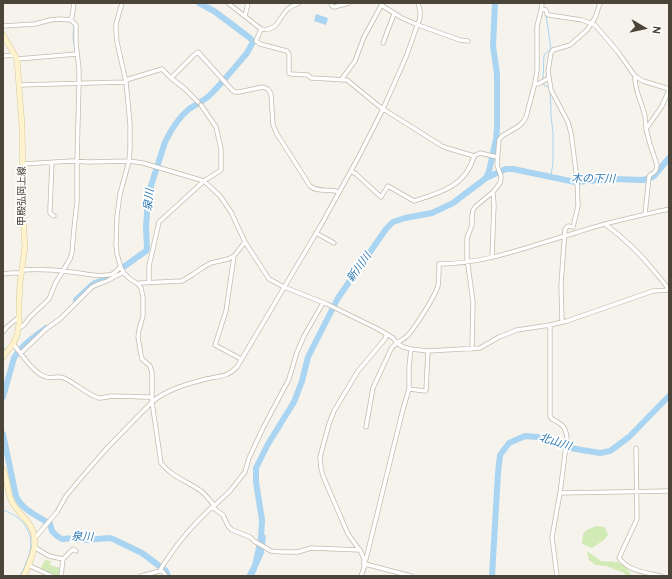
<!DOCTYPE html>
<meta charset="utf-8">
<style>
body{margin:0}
#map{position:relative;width:672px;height:579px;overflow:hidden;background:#f6f3ec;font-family:Overpass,sans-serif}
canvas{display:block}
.frame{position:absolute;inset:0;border:4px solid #4b4439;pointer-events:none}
.north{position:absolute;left:624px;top:8px;width:40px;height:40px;-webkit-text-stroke:3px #fff;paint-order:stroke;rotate:99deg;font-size:11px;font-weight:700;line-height:16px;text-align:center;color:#4b4439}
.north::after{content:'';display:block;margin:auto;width:14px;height:18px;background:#4b4439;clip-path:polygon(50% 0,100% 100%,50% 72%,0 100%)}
</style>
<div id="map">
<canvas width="672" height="579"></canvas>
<div class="frame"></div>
<div class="north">N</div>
</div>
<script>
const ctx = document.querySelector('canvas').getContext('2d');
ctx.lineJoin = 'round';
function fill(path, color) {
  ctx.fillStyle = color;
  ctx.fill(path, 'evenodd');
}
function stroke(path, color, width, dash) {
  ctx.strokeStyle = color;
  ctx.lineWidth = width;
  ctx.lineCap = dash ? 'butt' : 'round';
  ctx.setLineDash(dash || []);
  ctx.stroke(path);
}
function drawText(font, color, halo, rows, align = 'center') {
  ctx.font = font + ' Overpass,"Noto Sans JP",sans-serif';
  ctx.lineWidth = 3.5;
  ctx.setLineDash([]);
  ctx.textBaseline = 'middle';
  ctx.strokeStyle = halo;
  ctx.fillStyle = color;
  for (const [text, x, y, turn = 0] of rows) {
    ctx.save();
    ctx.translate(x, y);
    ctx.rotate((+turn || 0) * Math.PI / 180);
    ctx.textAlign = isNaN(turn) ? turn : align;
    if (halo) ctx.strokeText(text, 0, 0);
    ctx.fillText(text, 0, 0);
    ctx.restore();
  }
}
fill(new Path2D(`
 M597,526l8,1 3,8 -4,5 -12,8 -10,-4c1,-14 2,-13 15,-18z
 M587,551l14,10 17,1 8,5 6,9h-6l-2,-3 -18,-7 -11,-1 -6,-5z
 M45,560l6,1 -1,4 10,3 -1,8h-4l-15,-7z`), '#d2eab5');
fill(new Path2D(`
 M316,14l12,4 -2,7 -12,-4z
 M260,530l6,6 -2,17 -10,23h-8l6,-11z`), '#a9d4f2');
stroke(new Path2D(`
 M204,6l2,-3
 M73,24l1,1 -1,13 2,12
 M543,80l1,-25 7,-6 -5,-34
 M543,83l1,2 4,2
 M550,91l1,18v7l2,17v28l-2,16
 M62,269l3,-6
 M55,281l5,-9
 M3,351l2,-3
 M3,436l1,1
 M3,510c5,2 10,4 14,7 4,3 8,7 10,12 9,16 0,32 -7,47`), '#a9d4f2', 1);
stroke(new Path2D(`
 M486,178l20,-9h7l62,13 39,-3 29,1 7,-2 4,-2 15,-18
 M76,300l15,-14 4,-3 13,-5 38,-27 1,-3 -1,-21 2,-28 2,-10 15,-47c6,-12 14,-25 24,-33 7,-5 15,-8 21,-14 13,-13 25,-28 37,-42l6,-11 -3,-4 -36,-27 -15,-8
 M3,397l11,-39c7,-12 21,-22 32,-30
 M3,434l13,62c6,14 22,20 34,28l2,7 5,5 5,3 14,-1 8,2 26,-2 5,2 27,13 24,18 2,5
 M261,538l1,-18 -6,-38v-14l12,-24 26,-42 8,-21 6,-24 30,-59 48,-69 7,-7 12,-4 27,-5 21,-10 33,-25 3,-7 7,-31 1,-12v-54l-4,-28 2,-43
 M492,576l6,-103 2,-18 9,-12 16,-7 13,1 17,7 21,5 24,4 10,-2 19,-14 40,-41`), '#a9d4f2', 6);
const minor = new Path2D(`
 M122,3l-6,21v7l1,11 9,40 4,42v25l-1,12 -9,33 -3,22 -1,29 1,9 4,14 3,5 6,6 8,5 3,4 2,9v19l-4,14 -1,7 3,18 1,4 8,7 2,7v29l9,61c11,14 26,18 40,28 5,4 9,10 13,14
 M228,3l33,26c17,3 17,-11 27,-20 3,-3 7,-4 11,-6
 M331,3l1,3 2,1 15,-4
 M381,5l21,13 16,7 42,15 8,1
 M542,9l4,1 1,4 2,1 33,5 13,5 23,27 17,24 8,5 26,8
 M245,16l3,-13
 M3,26l32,-2 15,-4 10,-1 9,1 3,-3 2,-14
 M261,29l-5,12 4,3 27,7 2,3v19l2,1 17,1 3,3 36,2 33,27 62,39 5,2 27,8 6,-3 17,4
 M383,43l11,-29
 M3,56l12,-1
 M17,59l60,-5
 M635,76c-1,13 7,27 10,40 0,4 1,9 1,13
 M171,78l23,-23 4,-3 34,38 3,2h4l19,-4 5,-1 5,2 3,5 2,31 4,9 33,52c8,7 20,2 29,6
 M126,80l36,-11 9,9 14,11 13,13
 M341,80l14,-19 9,-24 18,-33
 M535,83l3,1 11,-6
 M20,85l106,-3
 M52,162l-2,46v5l4,3
 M23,164l49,-3 17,1 40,-1 14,2 61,18 16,15 11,16 14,30 24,37 15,8 43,17 51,25 15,9 4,5 6,4 8,2 17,2 52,-3 19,-11 18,-7 33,-5 17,-4 86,-30 16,-1
 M351,171l5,3 25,23 7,-11 26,15c26,-8 52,-15 60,-45
 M645,214l4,-37 1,-2c4,-2 7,-4 7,-10l-7,-21 -4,-15 16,-23 7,-16
 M605,224c20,15 34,28 50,48 4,5 10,11 13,17
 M316,233l18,10
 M234,256l-8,55 -11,34 26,14
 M492,257l2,-52 -1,-13
 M22,270c16,-1 33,0 49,2 12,1 25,5 37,3 5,0 10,-5 12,-8
 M3,274l8,-1h10
 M149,282v-16l10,-44 45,-41 17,-11v-21l-5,-22 -15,-22
 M138,284l2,-1 42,-2 10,-6 10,-7 9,-5 17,-4 6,-3 11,-14
 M562,322l-1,-37 4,-56 3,-3 5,1 5,-21 -1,-27 -6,-46 -3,-11 -17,-32 -3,-19 3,-18 2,-3 17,-5 17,-15 8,-12 5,-15
 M550,325v91l2,3c10,5 14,8 15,19l-7,55 -8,44 5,39
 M18,329l6,-4 6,-8 19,-18 6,-15 15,-25 2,-6 2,-25 3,-26v-41l2,-78v-14l-3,-26v-18l-6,-6
 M3,332l4,-5 12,-10
 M13,344c9,10 20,29 33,33 6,2 12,-2 18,1 10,4 25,18 35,20 4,0 8,-1 12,-2 14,0 27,1 41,1
 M472,349l1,-47 -6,-44v-20l5,-13v-9l1,-6 3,-4 17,-14 7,-9 1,-4v-3l-4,-11 2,-25 3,-4 17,-10 4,-4 3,-5 9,-34 2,-13v-43c1,-8 5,-16 5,-24
 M21,353l25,-24 14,-10 32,-32c5,-3 10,-4 15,-6 6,-3 10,-7 17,-8
 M409,389l16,2 1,-1 2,-39
 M366,427l7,-39 18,-39c4,-6 10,-8 15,-12 8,-7 29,-41 32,-51 1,-7 1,-15 1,-22 47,0 94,-19 139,-32 30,-10 60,-16 91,-23
 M636,448l1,71 -18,39c11,14 26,14 42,18
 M560,493l109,-2
 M214,506l16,-15 15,-19 4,-14 14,-30 26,-49 8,-27 7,-16 19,-33
 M35,538l22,-26 9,-16 15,-18 27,-31 44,-45c15,-13 36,-18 54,-23 13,-3 22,-2 31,-12l84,-142 37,-67 25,-49 23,-52 11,-31 3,-8v-7l-2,-8
 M34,547l15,9 14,3
 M365,562l2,-7 36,-146 6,-20v-22l2,-18
 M365,564l46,12
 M28,565l24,11
 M160,571c2,-5 5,-9 8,-13 13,-20 28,-36 44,-51l11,8 5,11 4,4 18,7 4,4 17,10 11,1h16l13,-4 49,2
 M61,576l2,-17 10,-10 3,2
 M141,576l19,-5 3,1 3,4
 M361,576l3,-8v-9l-3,-7 -13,-18 -25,-58 -2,-8 -1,-11 9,-33 5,-13 24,-40 27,-32 2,-5`);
const secondary = new Path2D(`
 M3,35l14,24 5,67 2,109 1,11 -5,37 -1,20v21l-2,11 -4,9 -10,13
 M3,469c5,10 4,23 9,33 4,7 10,13 15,19 15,18 5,36 -3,55`);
stroke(minor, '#c2bbae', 5);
stroke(secondary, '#d6c79b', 6);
stroke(minor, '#fff', 3.5);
stroke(secondary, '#fff3cd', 5);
drawText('10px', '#4b4439', '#fff', [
 ["甲殿弘岡上線",23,196,-90]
]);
drawText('italic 11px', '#2e7ab2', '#fff', [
 ["木の下川",593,180,1],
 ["泉川",150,200,-84],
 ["新川川",360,268,-54],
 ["北山川",555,443,17],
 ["泉川",82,538,2]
]);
</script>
